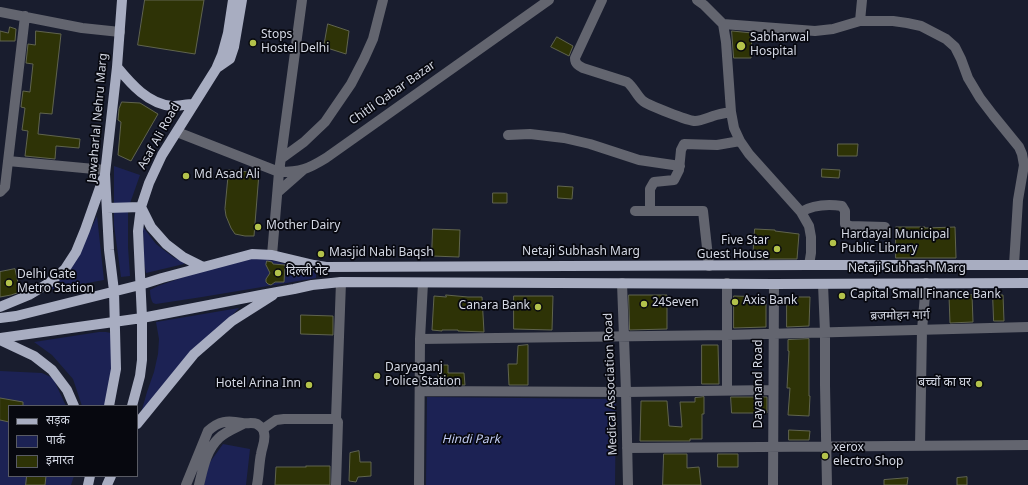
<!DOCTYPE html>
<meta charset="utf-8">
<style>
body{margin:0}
#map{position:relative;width:1028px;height:485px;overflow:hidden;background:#191d2e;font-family:Georgia,"Noto Sans Devanagari",serif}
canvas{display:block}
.legend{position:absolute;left:8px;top:405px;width:130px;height:72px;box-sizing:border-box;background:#07080f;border:1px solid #595b64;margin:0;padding:5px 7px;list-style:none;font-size:12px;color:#d4d8e4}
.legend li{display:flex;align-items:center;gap:8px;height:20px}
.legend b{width:20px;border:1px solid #595b64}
</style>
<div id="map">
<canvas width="1028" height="485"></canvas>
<ul class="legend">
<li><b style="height:5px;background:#a8adc1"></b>सड़क</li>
<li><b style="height:11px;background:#1c2254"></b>पार्क</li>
<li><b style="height:11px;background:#2e3306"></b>इमारत</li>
</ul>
</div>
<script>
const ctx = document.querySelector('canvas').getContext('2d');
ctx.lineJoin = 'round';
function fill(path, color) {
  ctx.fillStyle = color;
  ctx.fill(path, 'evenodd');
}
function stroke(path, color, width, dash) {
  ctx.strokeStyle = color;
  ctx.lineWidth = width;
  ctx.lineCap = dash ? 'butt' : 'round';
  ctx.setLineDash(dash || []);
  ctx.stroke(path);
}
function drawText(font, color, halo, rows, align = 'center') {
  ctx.font = font + ' Georgia,"Noto Sans Devanagari",serif';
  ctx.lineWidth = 3.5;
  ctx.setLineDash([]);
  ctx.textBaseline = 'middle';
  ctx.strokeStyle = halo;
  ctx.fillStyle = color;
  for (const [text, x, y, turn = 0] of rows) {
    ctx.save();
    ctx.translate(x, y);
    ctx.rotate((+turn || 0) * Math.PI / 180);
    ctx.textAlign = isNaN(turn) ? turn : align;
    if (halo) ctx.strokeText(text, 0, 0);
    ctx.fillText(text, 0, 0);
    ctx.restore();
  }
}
fill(new Path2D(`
 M114,166l26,9 -12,34v38l2,29 -9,1 -7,-52z
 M97,216l7,64 -56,10 9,-8 32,-49z
 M143,227l13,17 17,13 11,5v2l-38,9 -2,-10z
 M259,257l57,15v6l-114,19 -46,7 -3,-1c-2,-3 -3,-8 -3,-13l8,-4 57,-20z
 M239,308l-98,105 6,-21 7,-20 4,-18 1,-15 -3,-17z
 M99,332h7l5,1 7,13 -12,60h-24l-9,-27 -21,-24 -18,-13z
 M0,371l42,2 11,5 13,28h-57v70h65l-3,9h-71z
 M427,397l189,2 -1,86h-189z
 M223,444l27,5 -4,36h-42l4,-20z`), '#1c2254');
const building = new Path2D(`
 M145,0h59l-9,54 -57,-9z
 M328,24l21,7 -3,23 -22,-7z
 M10,27l6,2 -1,12h-15v-10l8,2z
 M36,31l25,3 -9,80 -12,-1 -2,21 42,5 -1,9 -23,-2 -1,13 -30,-3 3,-25 -6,-1 3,-22 -4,-1 2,-16 7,1 3,-28 -7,-1 2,-19 7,1z
 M732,31l20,2 -1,25h-17z
 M557,37l16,9 -4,10 -18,-9z
 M122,102l18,1 18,11 -27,47 -13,-6 3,-33 -3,-2 1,-11z
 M838,144h20l-1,12h-19z
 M822,169l18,1 -1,8 -17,-1z
 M229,170l30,3 -5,63h-9l-10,-2 -4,-6 -5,-12 -1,-7z
 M558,186l15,1 -1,12 -14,-1z
 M493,193h14v10h-14z
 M896,227h29v1l30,-1 1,31h-60z
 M433,229l27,1 -1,27 -27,-1z
 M755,229l20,1v1l24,3 -2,25h-44z
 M267,261l5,1 1,2 12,1 -1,17h-9l-4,3 -3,-1 -2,-2v-3l4,-6 -4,-8z
 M15,269l5,23 -9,3 -11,2v-25z
 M446,295l22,2h14l2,35 -26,-1v-1h-16v1l-10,-1 2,-34 12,1z
 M629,295h38v34l-37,1z
 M972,295l1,27 -23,1 -1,-27z
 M993,295h10l1,26h-10z
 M514,296h39l-1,34 -38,-1z
 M734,296l32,1v30l-32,1z
 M787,297h23l-1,29 -22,1z
 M301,315l32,1v19l-32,-1z
 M809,339v57h1l-1,20 -21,-1 2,-27h-3l2,-37h-1v-11z
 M528,345v40h-19l-1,-21h9l1,-18z
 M702,345h16l1,39h-17z
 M439,365h9v8h16l1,12h-27z
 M704,397v17h-2v25h-12v2h-50l1,-40h26l2,25 13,1 -2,-25h15v-4z
 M731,397h36v16h-35z
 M0,398l23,4v4h-14v16l-9,-2z
 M789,430l21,1 -1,9h-20z
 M359,451l1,11h11v14l-13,1 -2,5 -7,-1 1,-28z
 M664,454h23v14l12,-1 2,18h-38z
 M718,454h20v13h-20z
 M306,466h24v19h-55l1,-18h30z
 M27,476h19l-1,9h-19z
 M967,477v8h-10v-7z
 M908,478l-1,7h-23v-5z`);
fill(building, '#2e3306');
stroke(building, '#60644e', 1);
stroke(new Path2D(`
 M602,0l-27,58c0,6 4,8 8,10l44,14c7,5 9,13 16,19 5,4 45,20 52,20 6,0 12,-3 18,-5 6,-2 12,-3 18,-4
 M697,0l7,5 19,19 3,18 5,70 3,16 6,13 9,13 52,58 8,14 2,11v16l-2,12
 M0,12l82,16 38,4
 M860,21l2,-21
 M723,24l92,7 18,-2 27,-8h33l14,2 14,3 25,13 9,8 6,12 7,19 12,20 13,17 26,32 3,7 2,11 -6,35 -4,65
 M177,132l102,40c22,0 29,-3 47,-14l223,-158
 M508,135l22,-1 34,4 26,6 49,16 41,6
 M282,158l22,-16 21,-20 26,-38 13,-25 9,-20 10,-39
 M8,161l97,9
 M0,192l5,-5 20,-171
 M278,192l25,-22
 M635,211h68l6,55
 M650,211v-22l4,-7 20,-2 5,-10 2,-20 3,-6 33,1 23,-4
 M801,212c12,-7 27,-8 41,-6l3,5v13l5,2 35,1
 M272,255l7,-83 23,-172
 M622,283l4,109 2,93
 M823,284l2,48v53l2,100
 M420,339l307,-4 301,-8
 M727,390v-107
 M420,391l206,1 147,-2
 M336,419l5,-137
 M263,429l13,-9 8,-1h52l2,3 -2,63
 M920,446l2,-116 4,-47
 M627,448l401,-3
 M186,485l22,-54c11,-10 19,-11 34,-8 5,1 10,-1 15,1 3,2 7,5 7,9 2,7 -2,14 -3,21 -2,10 -2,21 -4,31
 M199,485c4,-16 7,-35 20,-47 6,-6 16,-10 24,-14
 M419,485l1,-146 3,-56
 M773,485l1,-201`), '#63656f', 10);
stroke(new Path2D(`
 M117,67c14,17 31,37 55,39 7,0 15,-2 22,-2
 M217,68l13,-9 4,-12 8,-47
 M107,208l34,-1 10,20 15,17 17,13 20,10
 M0,307l29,-12 20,-12 16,-14 11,-17 9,-22 18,-51
 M0,318l16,-2 124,-31 22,-7 90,-24 20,1 42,10 12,2 483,-2h219
 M0,338l142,-20 119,-23 33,-6 18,-4 29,-3 433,2 254,-1
 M0,340l34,16 18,14 15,20 7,16
 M109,406l7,-37 -2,-78 -5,-41 -4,-76 12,-107 5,-67
 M132,406l8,-30 2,-16v-42l-4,-87 3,-24 8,-24 13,-28 54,-86 6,-14 6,-22 5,-33
 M137,424l57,-70 38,-33 41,-26
 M88,485l2,-9
 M107,485l4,-9`), '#a8adc1', 10);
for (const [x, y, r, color] of [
 [253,43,4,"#b3c24b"],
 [741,46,5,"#b3c24b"],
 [186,176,4,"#b3c24b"],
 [258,227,4,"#b3c24b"],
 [833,243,4,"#b3c24b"],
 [777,249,4,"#b3c24b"],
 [321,254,4,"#b3c24b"],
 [278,273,4,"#b3c24b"],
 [9,283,4,"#b3c24b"],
 [842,296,4,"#b3c24b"],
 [735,302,4,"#b3c24b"],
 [644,304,4,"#b3c24b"],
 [538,307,4,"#b3c24b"],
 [377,376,4,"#b3c24b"],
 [979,384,4,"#b3c24b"],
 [309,385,4,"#b3c24b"],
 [825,456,4,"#b3c24b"]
]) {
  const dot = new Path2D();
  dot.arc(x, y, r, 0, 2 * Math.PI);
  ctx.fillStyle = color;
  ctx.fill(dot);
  stroke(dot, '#07080f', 1.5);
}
drawText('12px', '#d4d8e4', '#07080f', [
 ["Stops",261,36],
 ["Hostel Delhi",261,50],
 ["Sabharwal",750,39],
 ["Hospital",750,53],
 ["Md Asad Ali",194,176],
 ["Mother Dairy",266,227],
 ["Hardayal Municipal",841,236],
 ["Public Library",841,250],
 ["Five Star",769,242,"right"],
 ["Guest House",769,256,"right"],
 ["Masjid Nabi Baqsh",329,254],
 ["दिल्ली गेट",286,273],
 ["Delhi Gate",17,276],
 ["Metro Station",17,290],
 ["Capital Small Finance Bank",850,296],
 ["Axis Bank",743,302],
 ["24Seven",652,304],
 ["Canara Bank",530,307,"right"],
 ["Daryaganj",385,369],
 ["Police Station",385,383],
 ["बच्चों का घर",971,384,"right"],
 ["Hotel Arina Inn",301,385,"right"],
 ["xerox",833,449],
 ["electro Shop",833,463]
], 'left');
drawText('12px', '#d4d8e4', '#07080f', [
 ["Chitli Qabar Bazar",393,94,-35],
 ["Jawaharlal Nehru Marg",99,118,-85],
 ["Asaf Ali Road",160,137,-61],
 ["Netaji Subhash Marg",581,253],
 ["Netaji Subhash Marg",907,270],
 ["ब्रजमोहन मार्ग",900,317,-1],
 ["Medical Association Road",612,384,-92],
 ["Dayanand Road",760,384,-90]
]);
drawText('italic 12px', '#c2ccf3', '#07080f', [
 ["Hindi Park",471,441]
]);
</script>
